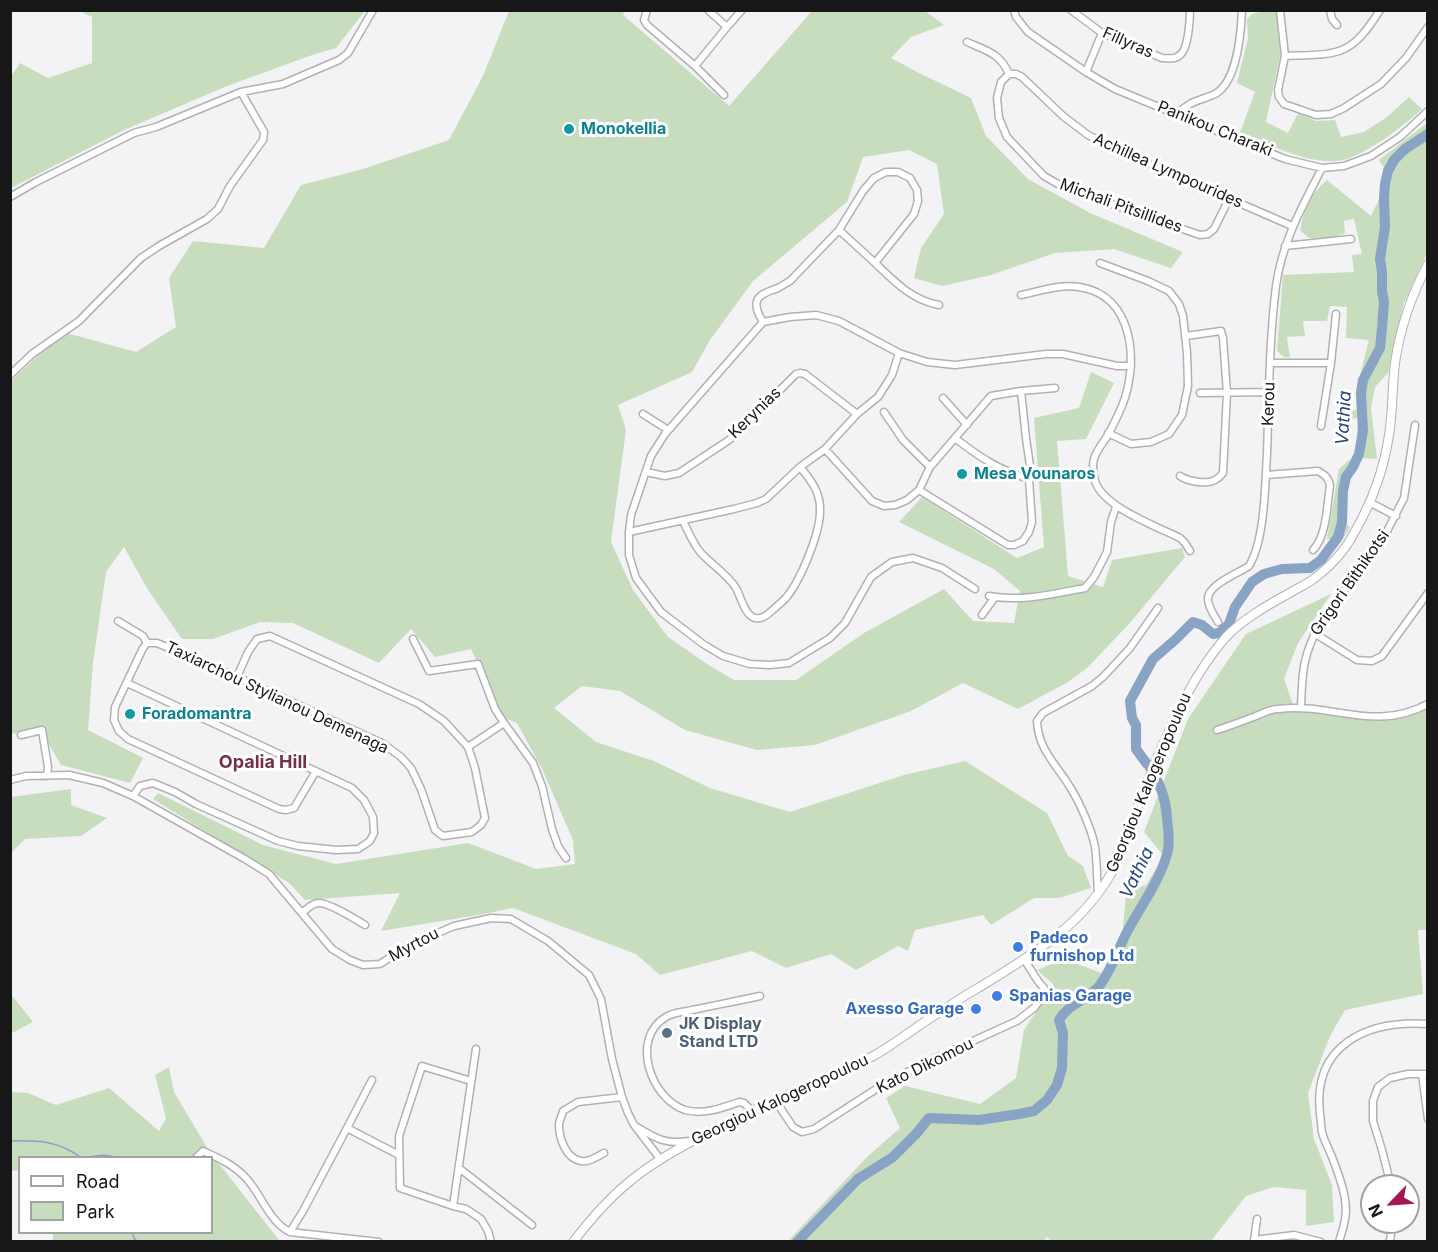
<!DOCTYPE html>
<style>
body{margin:0}
#map{position:relative;width:1438px;height:1252px;overflow:hidden;background:#f3f2f5;font-family:Inter,sans-serif}
canvas{display:block}
.frame{position:absolute;inset:0;border:12px solid #181718;pointer-events:none}
.legend{position:absolute;left:18px;top:1156px;width:195px;height:78px;box-sizing:border-box;background:#fff;border:2px solid #a3a2a3;margin:0;padding:8px 10px;list-style:none;font-size:18px;color:#181718}
.legend li{display:flex;align-items:center;gap:12px;height:30px}
.legend b{width:30px;border:2px solid #a3a2a3}
.north{position:absolute;left:1360px;top:1174px;width:60px;height:60px;box-sizing:border-box;background:#fff;border:2px solid #a3a2a3;border-radius:50%;rotate:245deg;font-size:16px;font-weight:700;line-height:24px;text-align:center;color:#181718}
.north::after{content:'';display:block;margin:auto;width:21px;height:27px;background:#a7144f;clip-path:polygon(50% 0,100% 100%,50% 72%,0 100%)}
</style>
<div id="map">
<canvas width="1438" height="1252"></canvas>
<div class="frame"></div>
<ul class="legend">
<li><b style="height:8px;background:#fff"></b>Road</li>
<li><b style="height:16px;background:#c8ddbe"></b>Park</li>
</ul>
<div class="north">N</div>
</div>
<script>
const ctx = document.querySelector('canvas').getContext('2d');
ctx.lineJoin = 'round';
function fill(path, color) {
  ctx.fillStyle = color;
  ctx.fill(path, 'evenodd');
}
function stroke(path, color, width, dash) {
  ctx.strokeStyle = color;
  ctx.lineWidth = width;
  ctx.lineCap = dash ? 'butt' : 'round';
  ctx.setLineDash(dash || []);
  ctx.stroke(path);
}
function drawText(font, color, halo, rows, align = 'center') {
  ctx.font = font + ' Inter,sans-serif';
  ctx.lineWidth = 6;
  ctx.setLineDash([]);
  ctx.textBaseline = 'middle';
  ctx.strokeStyle = halo;
  ctx.fillStyle = color;
  for (const [text, x, y, turn = 0] of rows) {
    ctx.save();
    ctx.translate(x, y);
    ctx.rotate((+turn || 0) * Math.PI / 180);
    ctx.textAlign = isNaN(turn) ? turn : align;
    if (halo) ctx.strokeText(text, 0, 0);
    ctx.fillText(text, 0, 0);
    ctx.restore();
  }
}
fill(new Path2D(`
 M80,11l281,-1 4,1 -29,37 -21,6 -88,32 -103,44 -113,58v-112l9,-13 28,15 44,-15v-46z
 M509,11h116l-2,4 106,91 83,-95h113l19,14 -33,12 -20,21 28,15 52,25 15,38 42,43 62,34 93,39 -12,16 -57,-19 -59,4 -64,22 -49,11 -28,-8 7,-30 23,-34 -7,-50 -28,-14 -46,7 -16,45 -94,79 -43,59 -18,32 -74,33 8,25 -15,112 22,48 35,47 42,29 24,14h62l68,-47 80,-44 29,32 41,2 6,-32 -26,-22 -95,-47 23,-25 95,61 27,-11 -10,-129 45,-10 12,-36 23,11 -28,56 -29,2 11,135 35,11 9,-27 70,-12 3,9 -56,67 -42,44 -19,14 -50,27 -55,-26 -52,28 -96,34 -58,5 -72,-20 -65,-39 -38,-5 -28,22 42,34 58,19 56,27 80,24 114,-37 61,-14 82,52 21,43 15,10 8,22 -32,10h-25l-43,27 -8,-10 -68,15 -7,21 -10,-5 -42,24 -25,-16 -45,14 -34,-17 -92,24 -24,-21 -123,-46 -35,7 -97,16 19,-38 -95,7 -16,-17 -136,-84 5,-6 105,52 73,19 132,-21 68,26 39,-5 -2,-24 -31,-71 -25,-46 -13,-5 -33,-69 -36,8 -24,-28 -32,34 -86,-40 -33,-1 -47,17h-31l-34,-49 -24,-43 -18,25 -13,91 -5,67 55,28 -13,25 -69,-18 -21,-36 -29,5v-353l52,-49 73,20 40,-25 -7,-49 24,-37 71,7 37,-63 62,-16 86,-29 34,-64z
 M1263,11h13l5,20 -1,25 -14,66 22,11 10,-20 18,8 19,-1 6,17 23,-5 23,-15 22,-20 13,12c-17,16 -62,51 -86,52 -33,2 -66,-17 -96,-28l15,-41 -18,-9 11,-45 -1,-19 5,-5z
 M1427,123v130l-23,50 -16,70 -13,14 -4,21 6,51 -15,-1 -12,22 -11,39 11,8 -7,12h-16l12,-70 17,-15 2,-37 -19,10v-16l18,-1 -1,-19 13,-51 -23,-2 1,-31 -17,-1 -3,15h-24l2,15 -18,1 3,20h-6l-7,-6 6,-76 71,-3 -2,-17 10,-1 -8,-35 -10,2 1,12c-9,4 -27,9 -37,4 -2,-1 -6,-5 -8,-7 4,-20 11,-37 27,-50l44,36 19,-39 -11,-17z
 M1331,594l-33,49 -14,36 11,31 95,10 38,-12 -1,222h-9l5,64 -78,16 -15,26 -22,57 6,46 18,46 2,37 -28,4v-36l-32,-3 -28,9 -35,45 -159,1 -5,-5 -4,5h-256l80,-85 33,-29 -14,-30 19,-12 75,18 36,-26 8,-48 30,-45 -17,-15 27,-11 43,16 14,-22 5,-61 20,-7 18,-29 -20,-24 44,-113 58,-85z
 M71,789v16l36,13 -26,18 -56,3 -14,14v-56z
 M11,996l3,2 19,24 -21,11h-2z
 M169,1067l5,25 35,59 70,89 11,1h-237v-8l159,-1v-74h-192l-1,12 -8,1v-79l17,1 28,12 53,-17 50,43 7,-13 -11,-43z`), '#c8ddbe');
stroke(new Path2D(`
 M10,1141c29,-1 48,0 72,17
 M83,1158c12,-2 23,-5 35,0
 M132,1232l2,6 4,4`), '#89a3c5', 1.5);
stroke(new Path2D(`
 M1147,764l-11,-15v-24l-4,-7 -2,-17 23,-42 22,-19 18,-18 9,3 11,9 6,-1 10,-9 6,-17 17,-25 12,-8 18,-5 28,-1 11,-8 17,-23 4,-15 1,-31 3,-14 7,-10 6,-13 4,-23 -2,-38 2,-13 17,-32 2,-20 2,-26 -2,-11v-19l-2,-13 5,-32 -1,-29 1,-14 3,-13 6,-11 11,-11 23,-15
 M797,1242l61,-63 35,-22 23,-23 13,-16 50,2 40,-6 15,-3 13,-11 10,-15 5,-17 1,-35 -4,-13c10,-17 29,-20 41,-35 12,-16 18,-36 27,-53 13,-25 35,-54 41,-82 2,-10 0,-21 -1,-32 -1,-19 -6,-34 -17,-50`), '#89a3c5', 10);
const minor = new Path2D(`
 M647,10l-3,10 3,5 48,41 29,29
 M708,10l19,17
 M1014,10l2,7 12,15 58,40 29,17 170,70 37,9 22,-2 27,-10 29,-19 28,-26
 M1071,10l31,23 60,25c7,0 14,2 19,-4 7,-6 9,-33 9,-44
 M1280,10l5,46 -7,34 1,7 5,7 32,11 15,-1 13,-6 37,-24 25,-26 22,-31
 M1330,10l2,9 5,6
 M967,42c20,9 33,11 42,32
 M1285,56c53,-2 65,2 95,-46
 M695,66l32,-39 15,-17
 M1086,72l16,-39
 M1009,74l-8,8 -4,16 2,20 8,19 37,39 21,12 135,47 8,-1 6,-5 15,-30
 M1009,74h7l6,3 41,39 25,19 34,17 170,74
 M1177,114c14,-14 23,-13 38,-20 22,-12 26,-61 27,-84
 M10,197l26,-15 98,-49 22,-6 85,-35 42,-8 56,-24 9,-7 25,-43
 M839,230c12,11 23,21 35,32 19,18 37,38 65,43
 M1285,246l66,-7
 M1100,263l48,18 21,10 10,13 4,12 4,37 1,33 -6,29 -13,19 -18,8 -20,2 -23,-11
 M1021,295c19,-4 39,-11 58,-8 56,8 60,77 43,119 -4,9 -9,20 -14,29 -11,17 -19,23 -13,46 8,26 61,45 85,57l5,5 5,8
 M763,322c-2,-4 -5,-8 -6,-13 -4,-14 11,-17 21,-21 4,-2 8,-5 12,-7l49,-51 24,-39 11,-13 12,-6h12l12,6 7,12 1,11 -4,13 -39,49
 M1270,363h61
 M10,375l22,-21 47,-33 62,-63 18,-12 48,-27 11,-10 12,-23 33,-46 1,-8 -23,-40
 M1200,393l69,-1
 M943,398l24,27
 M884,412l19,28 27,27
 M643,414l25,16
 M1321,426l10,-63 5,-49
 M956,439c25,19 43,31 73,40
 M825,449l47,52 12,5 11,-1 12,-5 12,-10 11,-23 61,-71 30,-5 34,-3
 M646,472l19,4 14,-3 50,-33 26,-24 15,-16 26,-26 4,-1 5,1 52,40
 M1266,475l52,-4c7,4 10,6 12,14 -3,19 -3,51 -17,65
 M1180,476c7,5 27,9 35,4 4,-2 5,-3 8,-7l4,-80 -4,-55 -2,-7 -35,5
 M919,490l89,55h6l9,-4 6,-9 3,-10 -3,-43 1,-13 -4,-28 -5,-47
 M1369,502l27,14
 M683,521c5,10 10,23 18,32 11,12 26,21 35,35 5,9 9,28 19,30 8,2 14,-5 20,-10 3,-3 7,-6 10,-9 15,-17 35,-65 35,-88 1,-18 -9,-31 -20,-44
 M629,532l105,-23 23,-6 9,-4 34,-32 25,-18 32,-35 21,-17 14,-22 7,-22
 M975,589l-33,-21 -29,-10 -21,4 -21,15 -26,46 -15,15 -41,25 -19,2 -20,-1 -27,-8 -20,-12 -42,-32 -25,-34 -7,-23v-23l2,-17 20,-59 14,-22 98,-112 27,-5 26,-2 23,6 60,32 28,9 28,3 91,-11h17l54,12h14
 M989,596c32,6 64,-2 96,-8l9,-11 13,-25 4,-30 5,-15
 M982,615l13,-18
 M118,621l25,15 4,7
 M1218,622c-4,-7 -10,-15 -10,-23 -1,-14 31,-26 41,-33 16,-26 16,-81 18,-112 2,-56 2,-112 9,-168 6,-44 26,-79 46,-118
 M1314,633l43,27 15,1 10,-5 46,-63
 M413,639l16,32 49,-7 17,45 9,14 29,40 9,23 10,43 6,17 8,12
 M237,677l11,-25 9,-13 13,-3 149,68 25,17 24,26 7,21 10,50 -4,7 -9,7 -29,4 -8,-6 -14,-41 -10,-21 -10,-11 -19,-14 -145,-66 -80,-34h-10l-4,5 -28,59 -1,13 5,11 9,8 151,70 7,1 8,-2 22,-37
 M127,683l225,105 12,12 9,17 1,16 -4,8 -12,8 -22,1 -38,-4 -20,-5 -82,-37 -21,-12 -22,-9 -13,3 -7,10
 M1301,708c1,-36 2,-56 21,-87l63,-86 19,-37 11,-73
 M1217,730c13,-4 26,-9 39,-14 7,-3 15,-7 22,-7 54,-7 95,24 150,-5
 M21,735l21,-5 6,37 -1,9
 M468,747l36,-24
 M10,780l16,-4 43,-1 34,8 30,13 112,63 24,15 63,75 18,11 13,5 17,-1 26,-17 48,-21 37,-8 20,1 37,22 41,34 12,24 11,60 10,38 6,16 6,12 27,35
 M1098,894c-1,-16 -1,-32 -3,-47 -3,-17 -16,-46 -25,-60 -14,-23 -32,-38 -33,-66l6,-8 49,-27 11,-9 27,-29 28,-40
 M302,913c5,-4 10,-10 17,-10 11,0 36,16 46,22
 M1422,1074l6,45
 M372,1080l-25,48 52,27
 M471,1081l-49,-15 -23,70 1,52 53,18 13,3 15,10 7,12 3,11
 M775,1100l18,27 9,5 12,-3 70,-45 47,-24 86,-39 17,-13 7,-9 3,-11c-7,-6 -14,-20 -20,-29
 M752,1111l-8,-8 -5,-1c-17,6 -35,13 -54,8 -35,-12 -55,-72 -19,-93 7,-5 18,-5 26,-7 23,-5 46,-9 68,-14
 M637,1127c18,11 29,18 52,14
 M604,1153c-6,3 -16,10 -23,8 -15,-2 -22,-23 -22,-36 0,-4 3,-9 4,-14l15,-9 44,-5
 M196,1158l7,-7c16,7 31,14 43,27 15,16 24,45 44,54l89,10
 M459,1168l73,57
 M1391,1186l-9,-36 -9,-29v-20l5,-14 12,-9 18,-4h20
 M453,1206l23,-157
 M290,1232l13,-21 44,-83
 M1254,1240l40,-5 27,7
 M1254,1241l3,-22
 M1339,1242c2,-8 5,-15 6,-23 4,-18 -6,-44 -13,-62 -3,-8 -8,-16 -10,-25 -1,-6 -1,-12 -2,-18 -8,-70 48,-94 108,-90
 M1389,1242l1,-2 3,-18`);
const tertiary = new Path2D(`
 M573,1242c17,-22 35,-43 56,-60 24,-20 53,-36 81,-50 31,-16 63,-31 95,-45 23,-10 47,-20 70,-32 14,-8 28,-18 42,-28 20,-13 40,-27 61,-39 52,-32 105,-62 135,-118 15,-38 29,-76 45,-114 18,-42 37,-83 67,-118 18,-19 41,-32 63,-44 8,-5 17,-9 24,-14 16,-11 33,-29 42,-47 17,-29 30,-64 35,-98 4,-24 3,-48 6,-72 5,-34 17,-69 33,-99`);
stroke(minor, '#b2b0b4', 9);
stroke(tertiary, '#b2b0b4', 10);
stroke(minor, '#fff', 6);
stroke(tertiary, '#fff', 8);
for (const [x, y, r, color] of [
 [569,129,6,"#0f9aa8"],
 [962,474,6,"#0f9aa8"],
 [130,714,6,"#0f9aa8"],
 [1018,947,6,"#3f7fe0"],
 [997,996,6,"#3f7fe0"],
 [976,1009,6,"#3f7fe0"],
 [667,1033,6,"#5c6f8a"]
]) {
  const dot = new Path2D();
  dot.arc(x, y, r, 0, 2 * Math.PI);
  ctx.fillStyle = color;
  ctx.fill(dot);
  stroke(dot, '#fff', 2);
}
drawText('16px', '#181718', '#fff', [
 ["Fillyras",1128,43,24],
 ["Panikou Charaki",1215,129,22],
 ["Achillea Lympourides",1168,171,24],
 ["Michali Pitsillides",1121,206,20],
 ["Kerou",1269,404,-88],
 ["Kerynias",755,413,-44],
 ["Grigori Bithikotsi",1350,583,-55],
 ["Taxiarchou Stylianou Demenaga",277,698,25],
 ["Georgiou Kalogeropoulou",1149,783,-67],
 ["Myrtou",414,945,-28],
 ["Kato Dikomou",925,1066,-26],
 ["Georgiou Kalogeropoulou",780,1100,-25]
]);
drawText('bold 16px', '#0d838f', '#fff', [
 ["Monokellia",581,129],
 ["Mesa Vounaros",974,474],
 ["Foradomantra",142,714]
], 'left');
drawText('bold 16px', '#366cbe', '#fff', [
 ["Padeco",1030,938],
 ["furnishop Ltd",1030,956],
 ["Spanias Garage",1009,996],
 ["Axesso Garage",964,1009,"right"]
], 'left');
drawText('bold 16px', '#4e5e75', '#fff', [
 ["JK Display",679,1024],
 ["Stand LTD",679,1042]
], 'left');
drawText('italic 18px', '#274a78', '#fff', [
 ["Vathia",1344,418,-87],
 ["Vathia",1137,873,-64]
]);
drawText('bold 18px', '#763044', '#fff', [
 ["Opalia Hill",263,763]
]);
</script>
